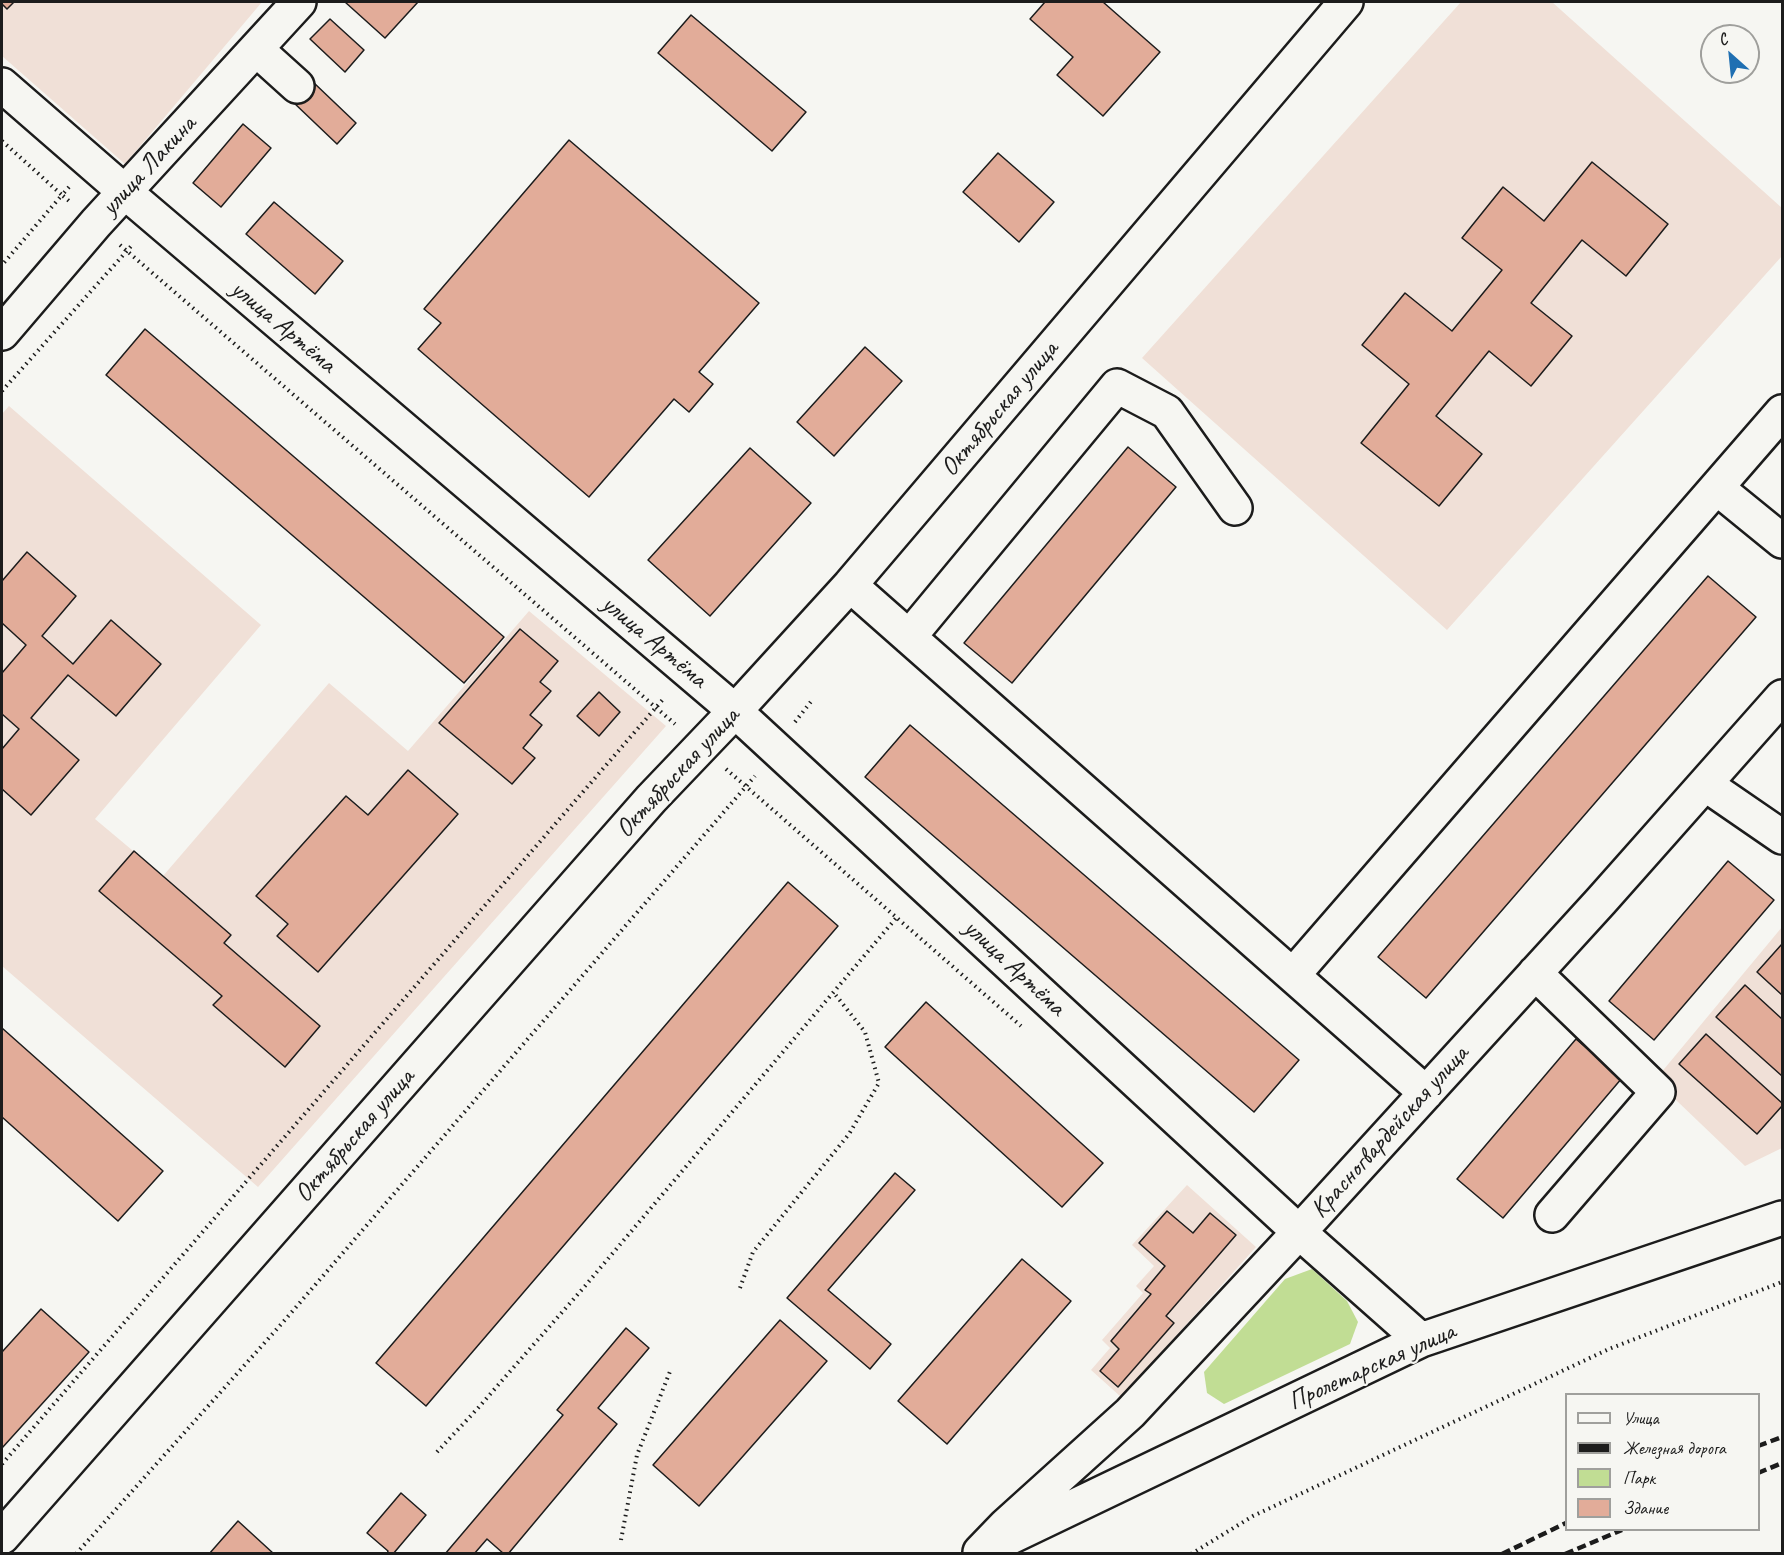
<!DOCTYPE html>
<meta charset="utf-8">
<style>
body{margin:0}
#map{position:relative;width:1784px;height:1555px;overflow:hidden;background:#f6f6f2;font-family:Caveat,sans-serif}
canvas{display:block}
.frame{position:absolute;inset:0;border:3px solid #1c1c1c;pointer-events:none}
.legend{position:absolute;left:1565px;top:1393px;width:195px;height:138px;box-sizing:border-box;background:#f6f6f2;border:2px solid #9f9f9c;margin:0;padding:8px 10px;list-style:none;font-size:18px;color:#1c1c1c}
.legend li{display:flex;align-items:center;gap:12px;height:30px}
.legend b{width:30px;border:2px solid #9f9f9c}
.north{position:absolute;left:1700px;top:24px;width:60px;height:60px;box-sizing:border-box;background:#f6f6f2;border:2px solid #9f9f9c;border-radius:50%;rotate:333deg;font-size:16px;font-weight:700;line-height:24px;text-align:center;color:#1c1c1c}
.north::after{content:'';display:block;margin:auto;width:21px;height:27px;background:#1f6fb2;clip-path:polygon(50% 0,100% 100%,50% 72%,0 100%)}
</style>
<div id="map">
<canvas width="1784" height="1555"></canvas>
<div class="frame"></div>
<ul class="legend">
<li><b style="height:8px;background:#f6f6f2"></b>Улица</li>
<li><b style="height:8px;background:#1c1c1c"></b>Железная дорога</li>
<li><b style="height:16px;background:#c1dd94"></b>Парк</li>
<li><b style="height:16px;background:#e2ac99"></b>Здание</li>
</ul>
<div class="north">С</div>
</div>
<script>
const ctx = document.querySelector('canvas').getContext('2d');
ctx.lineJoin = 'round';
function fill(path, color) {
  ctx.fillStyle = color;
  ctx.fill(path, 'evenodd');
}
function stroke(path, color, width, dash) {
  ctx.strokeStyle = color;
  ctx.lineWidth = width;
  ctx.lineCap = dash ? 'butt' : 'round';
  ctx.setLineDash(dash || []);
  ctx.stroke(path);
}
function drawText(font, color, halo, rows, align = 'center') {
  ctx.font = font + ' Caveat,sans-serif';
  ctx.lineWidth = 4.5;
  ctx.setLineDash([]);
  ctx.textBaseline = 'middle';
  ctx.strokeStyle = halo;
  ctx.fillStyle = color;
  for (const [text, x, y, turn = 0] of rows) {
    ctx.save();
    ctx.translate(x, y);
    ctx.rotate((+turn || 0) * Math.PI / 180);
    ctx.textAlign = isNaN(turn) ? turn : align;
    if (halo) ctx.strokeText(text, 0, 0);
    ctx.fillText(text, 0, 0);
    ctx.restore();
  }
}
fill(new Path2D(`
 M2,2h260l-137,162 -123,-108z
 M1461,2h91l230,206v48l-335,374 -305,-272z
 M9,406l252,219 -166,194 68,57 166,-193 79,68 121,-140 137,115 -408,461 -256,-221v-552z
 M1782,927v221l-37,18 -90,-86z
 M1187,1185l69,62 -135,150 -30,-27 19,-22 -8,-8 41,-47 -7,-7 18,-20 -22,-21z`), '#f0e0d7');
fill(new Path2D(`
 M1312,1269l35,32 11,21 -8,22 -126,60 -17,-11 -3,-21 81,-93z`), '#c1dd94');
const building = new Path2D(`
 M2,2h12l-7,7 -5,-5z
 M345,2h73l-33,36z
 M1045,2h58l57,50 -57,64 -46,-41 16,-18 -43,-38z
 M691,15l115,97 -34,39 -114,-98z
 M330,19l34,31 -19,22 -35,-33z
 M313,82l43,41 -19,21 -44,-42z
 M243,124l28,24 -50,59 -28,-24z
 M569,140l190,163 -60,69 14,12 -24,28 -15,-13 -85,98 -171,-148 23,-26 -17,-14z
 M998,153l56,49 -35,40 -56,-50z
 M1592,162l76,62 -42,52 -44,-36 -51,63 41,33 -41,50 -42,-35 -53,65 46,38 -43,52 -78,-63 48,-59 -47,-39 43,-52 47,38 50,-61 -40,-32 41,-51 41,34z
 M274,202l69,59 -28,33 -69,-60z
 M145,329l359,308 -40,46 -358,-308z
 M865,347l37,34 -68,75 -37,-34z
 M1128,447l48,40 -164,196 -48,-40z
 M750,448l61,55 -101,113 -62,-56z
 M27,552l49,44 -34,40 31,28 38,-44 50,44 -45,52 -48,-41 -37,43 48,42 -48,55 -29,-26v-40l17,-20 -17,-15v-41l24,-28 -24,-22v-42z
 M1708,576l48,41 -330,381 -48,-41z
 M520,629l38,32 -18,21 11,9 -21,24 12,10 -19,23 12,10 -23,26 -73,-61z
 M599,692l21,20 -21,24 -22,-20z
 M910,725l389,335 -45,52 -389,-335z
 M408,770l50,44 -140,158 -41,-36 11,-12 -32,-28 90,-100 22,19z
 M134,851l97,84 -7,8 96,83 -35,41 -72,-62 9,-9 -123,-105z
 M1728,861l46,39 -120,140 -45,-39z
 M788,882l50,44 -412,480 -50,-43z
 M1782,944v51l-25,-23z
 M1745,985l37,34v57l-66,-59z
 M926,1002l177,161 -41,44 -177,-160z
 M2,1028l161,143 -45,50 -116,-104z
 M1706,1034l76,69v3l-25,28 -78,-70z
 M1576,1039l46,39 -119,140 -46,-39z
 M895,1173l20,17 -87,100 63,54 -21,25 -83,-71z
 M1167,1211l26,22 17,-20 26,22 -70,81 8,7 -56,64 -18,-16 19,-22 -8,-8 40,-47 -6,-4 20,-24 -26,-23z
 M1022,1259l49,42 -124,143 -49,-43z
 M41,1309l48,43 -87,96v-96z
 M780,1320l47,41 -128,145 -46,-41z
 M626,1328l23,20 -51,60 19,16 -109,130h-4l-17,-15 -13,15h-29l118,-139 -6,-5z
 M401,1493l25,22 -33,39h-6l1,-3 -21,-18z
 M238,1521l36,33h-65z`);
fill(building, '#e2ac99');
stroke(building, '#1c1c1c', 1.5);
const minor = new Path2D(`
 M256,49l41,37
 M2,85l123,107 610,519 564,521 122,108
 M2,333l94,-110 203,-221
 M1717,488l65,53
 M850,585l576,508
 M909,637l208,-251 50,26 68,96
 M1705,784l77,53
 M1535,973l123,119 -106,123
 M1293,975l489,-563
 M2,1537l649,-738 84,-88 115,-126 496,-583
 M1004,1540l417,-200 361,-122
 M980,1552l26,-27 124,-112 169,-181 302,-331 181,-204`);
stroke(minor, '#1c1c1c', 38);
stroke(new Path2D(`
 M2,141l60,54 -60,70
 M69,187l-7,8 7,6
 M120,245l555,479
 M2,391l131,-147
 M795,722l18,-23
 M726,769l295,257
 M740,1288l13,-36 96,-118 30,-51 -14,-51 -31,-39
 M437,1452l41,-44 107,-122 312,-369
 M2,1464l663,-767
 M621,1540l16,-85 34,-86
 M76,1554l208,-233 471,-545
 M1191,1554l62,-38 356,-167 173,-67`), '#1c1c1c', 4, [1.5, 4.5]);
stroke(minor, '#f6f6f2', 33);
stroke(new Path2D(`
 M1758,1446l24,-9
 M1758,1473l24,-10
 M1502,1554l64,-31
 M1565,1554l57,-24`), '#1c1c1c', 4.5, [9, 4.5]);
drawText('26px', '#1c1c1c', '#f6f6f2', [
 ["улица Лакина",149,166,-47],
 ["улица Артёма",283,327,40],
 ["Октябрьская улица",1000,409,-50],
 ["улица Артёма",654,642,40],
 ["Октябрьская улица",678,773,-47],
 ["улица Артёма",1014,968,43],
 ["Красногвардейская улица",1390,1132,-48],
 ["Октябрьская улица",355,1136,-49],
 ["Пролетарская улица",1372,1367,-24]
]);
</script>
